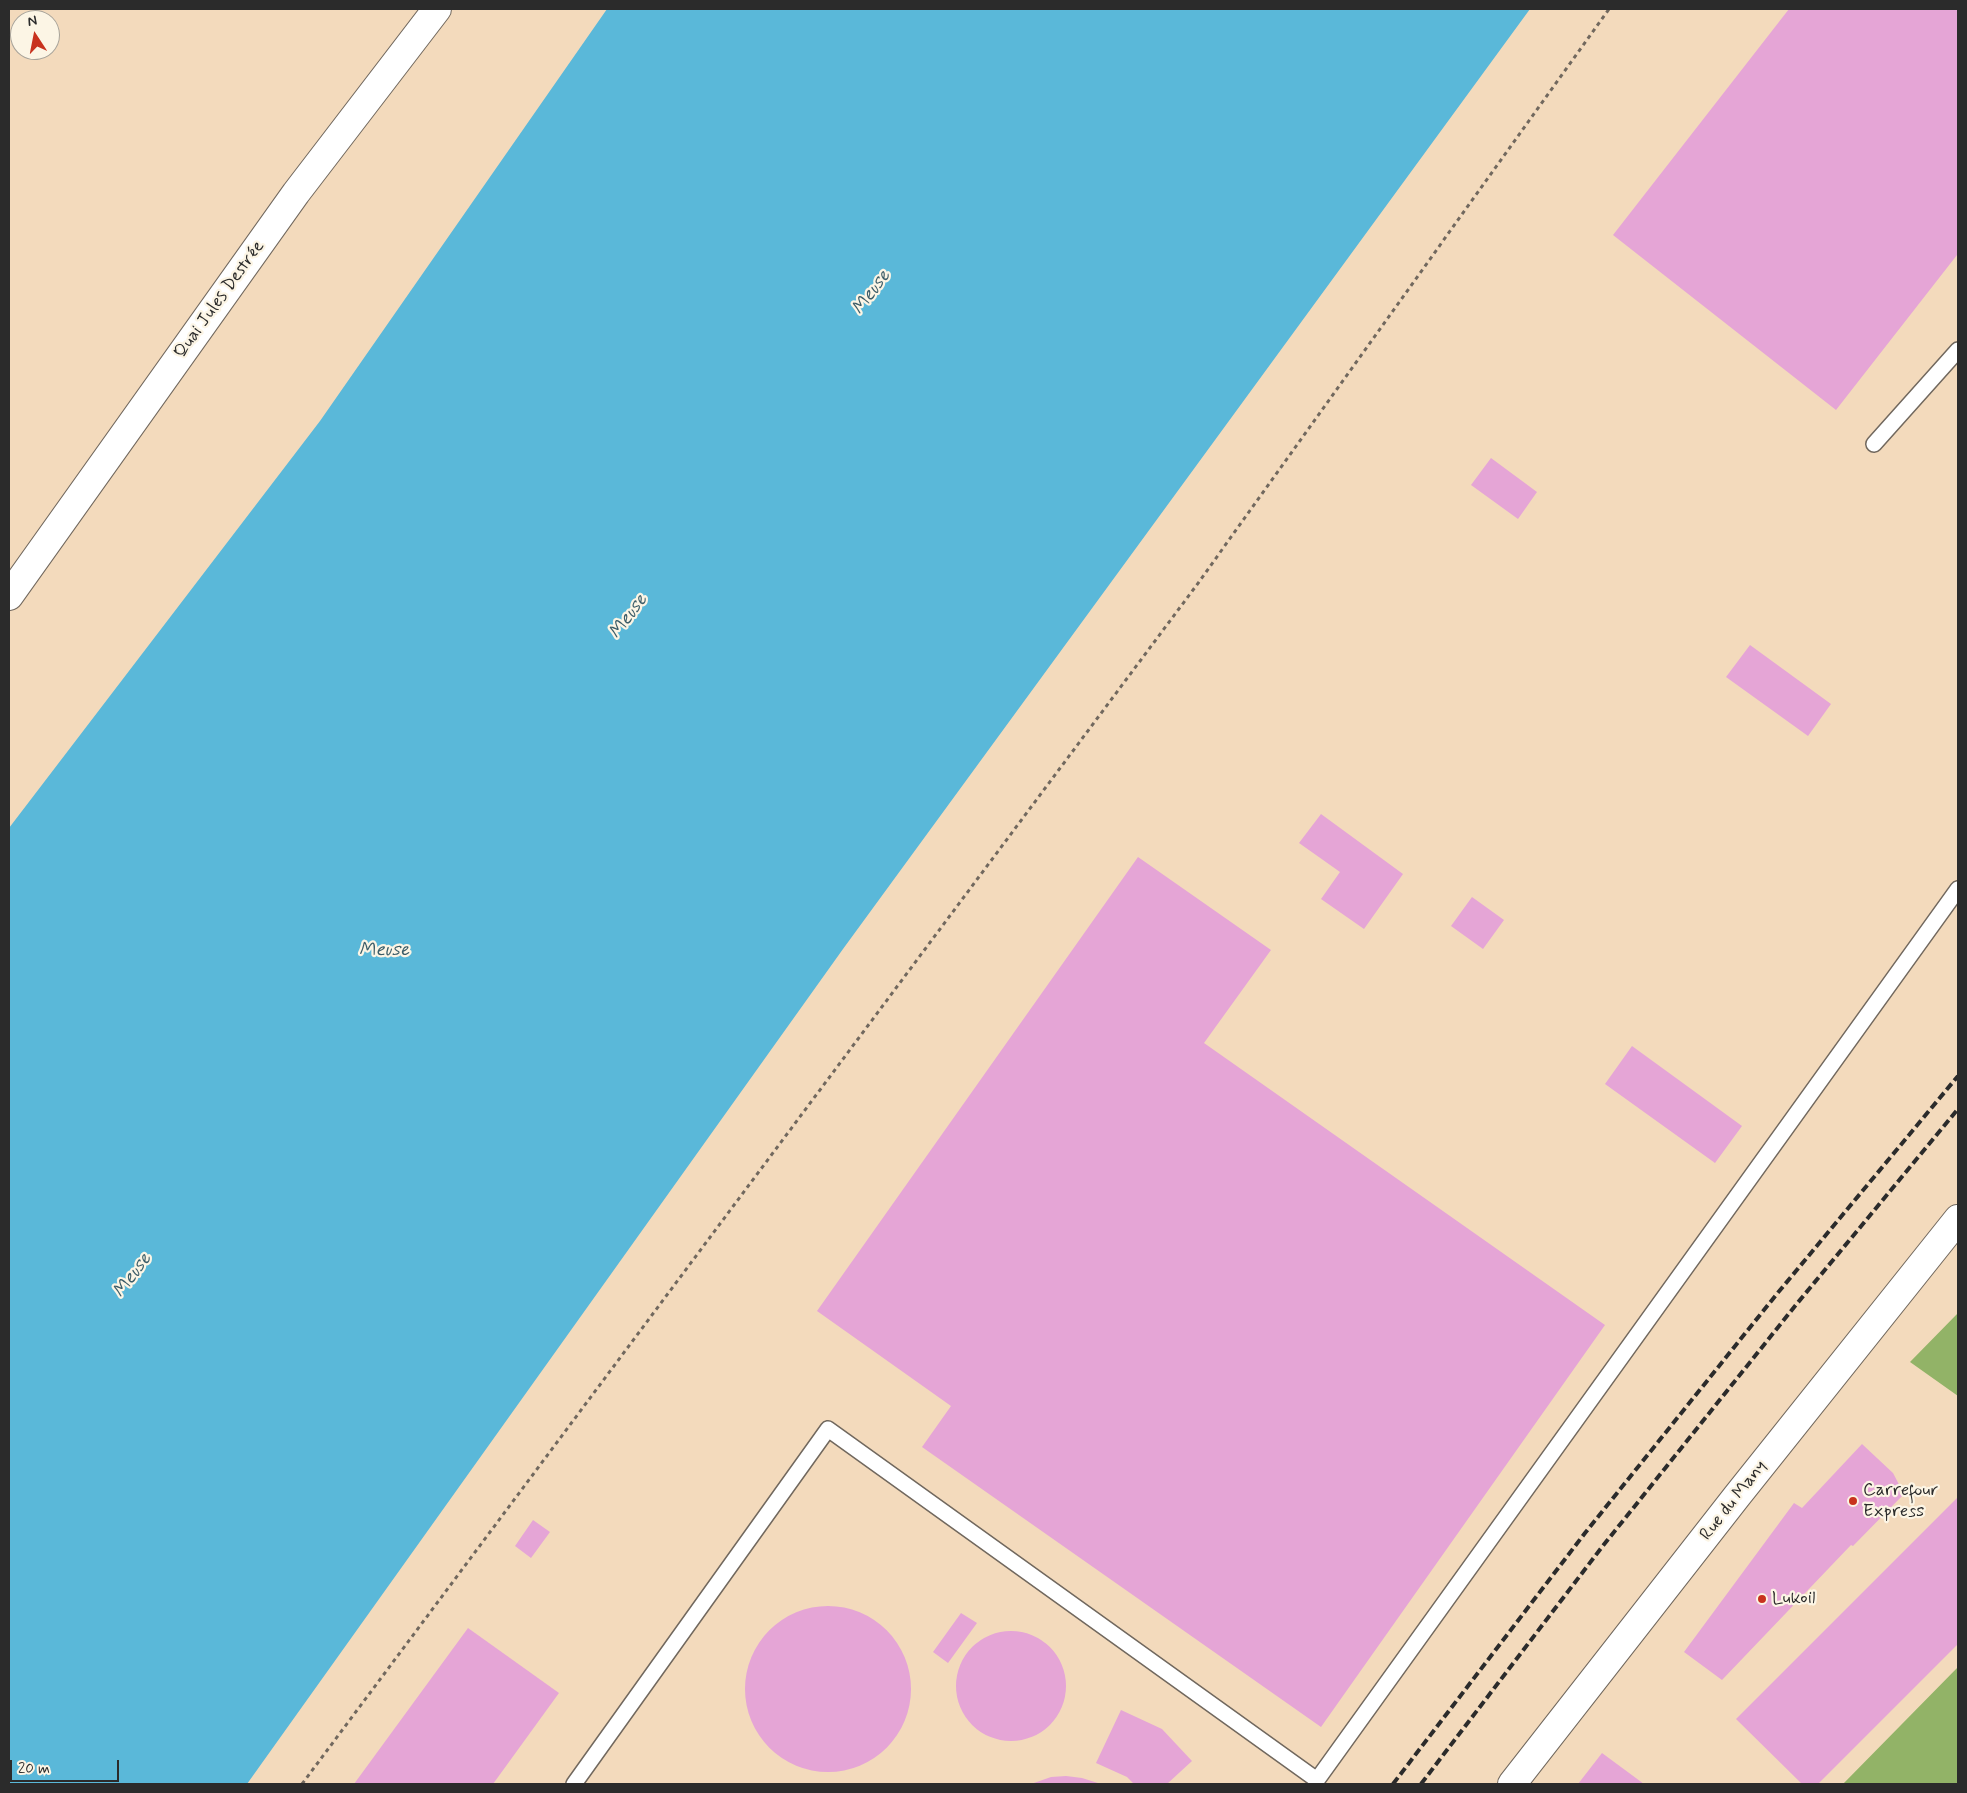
<!DOCTYPE html>
<meta charset="utf-8">
<style>
body{margin:0}
#map{position:relative;width:1967px;height:1793px;overflow:hidden;background:#f3dabc;font-family:Mynerve,sans-serif}
canvas{display:block}
.frame{position:absolute;inset:0;border:10px solid #2b2b2b;pointer-events:none}
.north{position:absolute;left:10px;top:10px;width:50px;height:50px;box-sizing:border-box;background:#fcf5e5;border:1px solid #a8a49b;border-radius:50%;rotate:349deg;font-size:14px;font-weight:700;line-height:20px;text-align:center;color:#2b2b2b}
.north::after{content:'';display:block;margin:auto;width:18px;height:22px;background:#c8321e;clip-path:polygon(50% 0,100% 100%,50% 72%,0 100%)}
.scale{position:absolute;left:10px;top:1760px;width:109px;height:22px;box-sizing:border-box;border:2px solid #2b2b2b;border-top:0;padding-left:6px;font-size:15px;line-height:18px;white-space:nowrap;color:#2b2b2b;-webkit-text-stroke:4px #fcf5e5;paint-order:stroke}
</style>
<div id="map">
<canvas width="1967" height="1793"></canvas>
<div class="frame"></div>
<div class="north">N</div>
<div class="scale">20 m</div>
</div>
<script>
const ctx = document.querySelector('canvas').getContext('2d');
ctx.lineJoin = 'round';
function fill(path, color) {
  ctx.fillStyle = color;
  ctx.fill(path, 'evenodd');
}
function stroke(path, color, width, dash) {
  ctx.strokeStyle = color;
  ctx.lineWidth = width;
  ctx.lineCap = dash ? 'butt' : 'round';
  ctx.setLineDash(dash || []);
  ctx.stroke(path);
}
function drawText(font, color, halo, rows, align = 'center') {
  ctx.font = font + ' Mynerve,sans-serif';
  ctx.lineWidth = 4.5;
  ctx.setLineDash([]);
  ctx.textBaseline = 'middle';
  ctx.strokeStyle = halo;
  ctx.fillStyle = color;
  for (const [text, x, y, turn = 0] of rows) {
    ctx.save();
    ctx.translate(x, y);
    ctx.rotate((+turn || 0) * Math.PI / 180);
    ctx.textAlign = isNaN(turn) ? turn : align;
    if (halo) ctx.strokeText(text, 0, 0);
    ctx.fillText(text, 0, 0);
    ctx.restore();
  }
}
fill(new Path2D(`
 M1958,1313v83l-48,-34z
 M1958,1667v117h-115z`), '#92b367');
fill(new Path2D(`
 M607,9h923l-687,940 -596,835h-238v-956l311,-407z`), '#5ab8d9');
fill(new Path2D(`
 M1789,9h169v247l-1,-1 -121,155 -223,-175z
 M1491,458l46,34 -19,27 -47,-34z
 M1750,645l81,59 -23,32 -82,-59z
 M1321,814l82,60 -39,55 -43,-30 19,-27 -41,-29z
 M1138,857l133,93 -67,93 401,282 -284,402 -399,-280 29,-41 -134,-95z
 M1472,897l32,23 -21,29 -32,-23z
 M1632,1046l110,80 -27,37 -110,-79z
 M1862,1444l31,29 11,21 -51,52 -2,-1 -129,135 -38,-28 110,-149 8,5z
 M1958,1497v147l-140,140h-16l-66,-65z
 M533,1520l17,12 -19,26 -16,-12z
 M745 1689a83 83 0 1 1 166 0a83 83 0 1 1-166 0Z
 M961,1613l16,10 -29,40 -15,-11z
 M468,1628l91,65 -66,91h-139z
 M956 1686a55 55 0 1 1 110 0a55 55 0 1 1-110 0Z
 M1121,1710l41,19 30,32 -25,23h-33l-7,-7 -31,-14z
 M1602,1753l42,31h-66z
 M1066,1776l16,2 19,6h-70l20,-7z`), '#e5a5d6');
const service = new Path2D(`
 M1874,444l84,-94
 M574,1784l254,-355 489,351 641,-891`);
const secondary = new Path2D(`
 M9,596l287,-403 141,-184`);
const primary = new Path2D(`
 M1512,1784l225,-288 221,-277`);
stroke(service, '#71685e', 18);
stroke(secondary, '#71685e', 30);
stroke(primary, '#71685e', 30);
stroke(new Path2D(`
 M302,1784l894,-1198 413,-577`), '#71685e', 3, [4, 4]);
stroke(service, '#fff', 15);
stroke(secondary, '#fff', 28);
stroke(primary, '#fff', 28);
stroke(new Path2D(`
 M1393,1784l192,-251 191,-238 182,-219
 M1421,1784l181,-237 193,-241 163,-197`), '#2b2b2b', 4, [8, 4]);
for (const [x, y, r, color] of [
 [1853,1501,5,"#c8321e"],
 [1762,1599,5,"#c8321e"]
]) {
  const dot = new Path2D();
  dot.arc(x, y, r, 0, 2 * Math.PI);
  ctx.fillStyle = color;
  ctx.fill(dot);
  stroke(dot, '#fcf5e5', 2);
}
drawText('18px', '#2b2b2b', '#fcf5e5', [
 ["Quai Jules Destrée",220,300,-54],
 ["Rue du Many",1734,1501,-52]
]);
drawText('18px', '#2b2b2b', '#fcf5e5', [
 ["Carrefour",1863,1491],
 ["Express",1863,1512],
 ["Lukoil",1772,1599]
], 'left');
drawText('italic 19px', '#3b5c68', '#fcf5e5', [
 ["Meuse",872,293,-53],
 ["Meuse",629,617,-53],
 ["Meuse",384,951],
 ["Meuse",133,1276,-53]
]);
</script>
